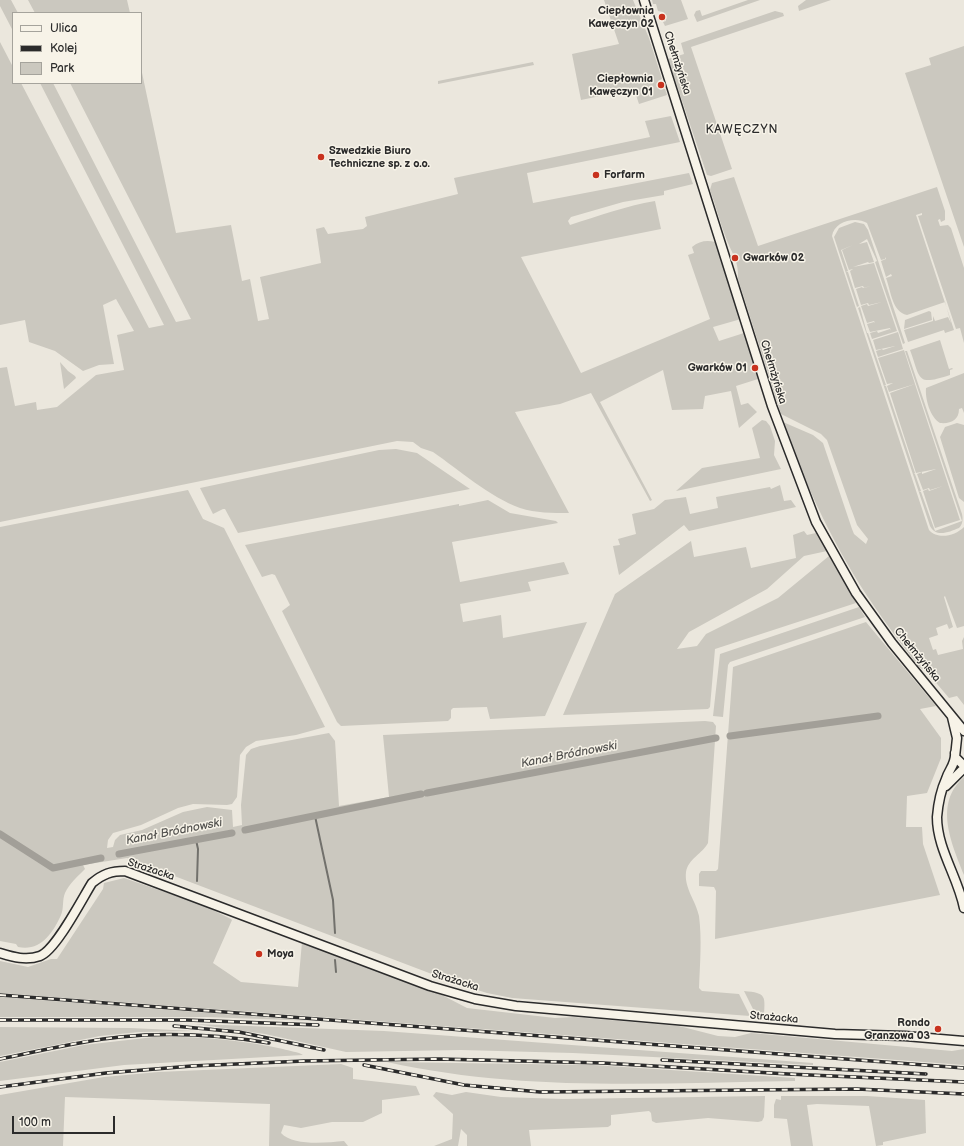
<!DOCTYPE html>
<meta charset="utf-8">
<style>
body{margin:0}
#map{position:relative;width:964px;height:1146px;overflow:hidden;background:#ebe7dd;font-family:"Balsamiq Sans",sans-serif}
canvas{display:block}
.legend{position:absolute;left:12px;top:12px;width:130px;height:72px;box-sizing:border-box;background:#f7f3e8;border:1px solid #a5a39c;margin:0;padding:5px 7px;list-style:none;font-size:12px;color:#2b2b2b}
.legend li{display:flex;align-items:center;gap:8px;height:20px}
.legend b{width:20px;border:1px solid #a5a39c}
.scale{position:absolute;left:12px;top:1116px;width:103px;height:18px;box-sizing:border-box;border:2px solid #2b2b2b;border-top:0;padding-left:5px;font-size:12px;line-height:14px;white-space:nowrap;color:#2b2b2b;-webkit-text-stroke:3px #f7f3e8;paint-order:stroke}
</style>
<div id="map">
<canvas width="964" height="1146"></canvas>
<ul class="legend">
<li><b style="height:5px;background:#f7f3e8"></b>Ulica</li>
<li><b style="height:5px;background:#2b2b2b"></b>Kolej</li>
<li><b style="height:11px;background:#cbc8bf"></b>Park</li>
</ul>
<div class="scale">100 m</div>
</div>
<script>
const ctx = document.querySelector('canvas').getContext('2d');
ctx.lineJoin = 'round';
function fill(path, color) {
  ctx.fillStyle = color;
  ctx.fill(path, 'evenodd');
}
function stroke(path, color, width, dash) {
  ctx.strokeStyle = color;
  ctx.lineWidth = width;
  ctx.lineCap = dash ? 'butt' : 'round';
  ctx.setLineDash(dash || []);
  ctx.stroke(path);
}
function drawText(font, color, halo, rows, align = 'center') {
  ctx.font = font + ' "Balsamiq Sans",sans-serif';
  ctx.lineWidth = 3;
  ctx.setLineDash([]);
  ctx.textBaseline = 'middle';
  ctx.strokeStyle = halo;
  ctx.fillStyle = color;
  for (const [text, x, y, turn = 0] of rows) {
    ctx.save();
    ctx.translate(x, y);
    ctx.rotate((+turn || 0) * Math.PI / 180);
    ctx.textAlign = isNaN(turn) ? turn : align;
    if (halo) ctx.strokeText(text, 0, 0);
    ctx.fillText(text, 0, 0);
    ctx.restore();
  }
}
fill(new Path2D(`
 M0,0h11l7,13h-5v18l-13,-25z
 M28,0h99l3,13h-95z
 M604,0h29l16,38 13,41 -4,2 3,8h4l2,6 -28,9 -5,-15 -53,11 -9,-46 47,-10z
 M652,0h29l7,19 -23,7 -2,-4 3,-1 -3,-9 -5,-1 -2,-7h-3z
 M748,0h12l-63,22 -3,-7 2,-4 4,-1 2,6z
 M806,0h25l-32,11 -1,-5z
 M775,11l8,2 1,3 -93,31 41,122 -21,7 -4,-1 -39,-116 16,-5 -3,-11z
 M0,42l13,25v16h8l128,245 15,-3 -124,-242h13l123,239 15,-3 -121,-236h71v-15l35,165 55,-8 11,56 8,-2 8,42 11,-2 -9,-42 61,-14 -5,-34 8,-2 4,7 35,-5 4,-3 -2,-9 93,-23 -4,-16 196,-41 -5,-16 26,-5 9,26 -153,31 6,30 156,-30 4,11 -29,7v4l-41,7 -52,15 -3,4 2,4c28,-9 56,-19 85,-24l6,28 -140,28 60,116 129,-54 -22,-64 6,-2 -2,-6c7,-6 15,-7 23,-5l26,77 -28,8 6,14 25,-8 14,46 -22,7 5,19 7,-2 9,9 -18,16 -8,-37 -26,5 -2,13 -31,1 -9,-40 -63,32 52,98 -2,1 -59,-108 -31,11 -45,8 54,101c-17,0 -33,0 -49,-5 -30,-11 -61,-38 -87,-56l-12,-4 -8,-6 -16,-1 -397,81v-154l7,-1 8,39 21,-4 1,8 20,-3 39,-32 28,-5 -7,-35 17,-4 -18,-32 -13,6 11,59 -15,1 -16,6 -28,-20 -26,-9 -4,-22 -25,5z
 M964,46v201l-59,-174 26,-8 -2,-7z
 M533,62l1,3 -96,19v-3z
 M734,177l24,69 179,-59 8,24v9l-4,2 -1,-3 -2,1 2,6 8,-1 3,3 13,40v75l-4,-15 -4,1 -38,-113 4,-1v-2l-6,2 38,115 -9,3 -1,-3 -36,12 -4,-12 29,-9v-5l2,5 13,-4 3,6 -6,-21 -38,13c-15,-3 -16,-24 -21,-37l6,-2 -1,-2 -5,3 -5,-16 5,-2 -1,-2v2l-4,1 -14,-37c-11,-7 -33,-2 -35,13l97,294c9,10 26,6 35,-3v99l-7,2 -12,-32 -1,1 9,30 -4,2 -2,-5 -11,4 2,7 -9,3 4,12 3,-1 2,6 25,-6 -1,-8 2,-4v68l-7,-9 -8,2 -22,-26 -8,-5c-15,-20 -31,-40 -45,-61 -39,-57 -68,-119 -91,-184l30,13 10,8 29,86 2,5 12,10 2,-5 -11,-14 -30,-85 -6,-6 -40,-20 -43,-135c1,-18 -6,-25 -12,-41 -6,-15 -10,-32 -16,-48l2,-7z
 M855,222l9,2 4,6 37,113 -2,1 -28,-82 2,-1 -10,-22 -8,5 8,-2 7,20 -5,1 -1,-1 -15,5 21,-4 23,68 -25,8 -2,-6 7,-2 1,2 12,-4 1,2 -1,-3 -20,4 -3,-8 7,-2 1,1 -1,-2 -7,2 -6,-17 6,-2 1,2 14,-4 -13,3 -1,-2 -7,2 -5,-16 6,-2 1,1 8,-2 -7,2 -1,-2 -8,2 -5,-17 3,-2 -4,1 -7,-20 11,-5 -12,5 7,21 -2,1h2l11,34 -2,1 -23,-70 5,-9z
 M860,307l7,26h1l18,52 -2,1h2l29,87 -1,1h1l6,17h-2l2,1 14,39 27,-10 -57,-170h2l55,163c1,5 1,10 -3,14 -10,4 -23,10 -29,-2l-72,-218z
 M929,311l2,1 1,8 -28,9 1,-9z
 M898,332l5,17 -25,8 -2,-6 6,-2 1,1 12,-4 -19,4 -3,-10z
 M940,340l9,29 3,-1 1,1 -3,1v5c-34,11 -29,5 -40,-25z
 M904,350l11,34 -26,8 -2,-6 6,-3 -6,1 -9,-26z
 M60,362l8,9 7,5 1,2 -12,11z
 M964,373v40l-2,-5 -3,1c0,11 -8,15 -19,14 -10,-6 -15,-24 -14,-35z
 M915,384l45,136 -25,8 -12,-37 5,-2 1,2 14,-5 -13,4 -1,-2 -6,2 -6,-16 5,-2v2l14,-5 -20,4 -26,-80z
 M762,420l4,1 4,5 5,15 -1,14 7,14 -105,22 26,-23 58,-10 -8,-30z
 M957,423l7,2v77l-5,-4 -19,-61 5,-10z
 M396,449l21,4 53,36 -232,44 -13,-24h-2l-10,5 -13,-26 179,-38z
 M780,485l4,16 7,-1 5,7 -107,24 -5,-6 -65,50 -6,-29 7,-1 -2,-6 18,-5 -4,-20 22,-5 11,-9 21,-3 4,17 28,-6 -2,-11 54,-10 1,2z
 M188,490l15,29 21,9 101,199 -29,8 -40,6 -10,6 -6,8 -3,42 -5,7 -5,1 -34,-1 -15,4 -37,17 -28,8 -5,7 -1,8 6,-1 2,-7 5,-5 22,-5 41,-18 24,-5 25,3 1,17 9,-2 -1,-20 5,-50 5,-6 9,-3 69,-13 6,8 4,65 50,-9 -6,-62 322,-14 8,1 3,4 -8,117c-5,10 -20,16 -22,29 -2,16 10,29 13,44 3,23 1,48 0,72l3,3 37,3 11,22 -238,-18 -25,-5 -29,-9 -331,-126 -44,7 2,4c-7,7 -16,15 -20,24 -3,7 -1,16 -4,22 -8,18 -21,37 -43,32l-2,-3 -16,-3v-414z
 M488,500l22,13 46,8 2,2 -106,19 8,40 104,-20 5,12 -41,8 3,9 -71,13 3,18 38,-7 2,23 84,-16 -42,94 -55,3 -3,-12 -34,1 -2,2v8l-3,3 -107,5 -4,-4 -55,-111 8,-6 -15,-30 -3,-1 -10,3 -17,-32 214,-41v2z
 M804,531l3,4 9,-2 11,18 -23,5 -37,33 -78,43 -12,17 20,-3 9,-12 72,-36 51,-42 27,47 -141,46 -5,58 -2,2 -145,6 52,-121 76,-53 3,16 52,-10 5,21 45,-10 -3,-23z
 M859,607l6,10 -135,45 -2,3 -5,52 -10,-1 7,-62z
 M866,622l70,84 -16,3 21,29v20l-14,35 -20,3 -1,31h16l1,17 17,51 -225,44 1,-48 -2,-4 -15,-1v-12l2,-3h15l2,-2 15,-202z
 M964,777v98c-12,-31 -31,-71 0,-98z
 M124,878l79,27 28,14 1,1 -19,43 28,19 57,5 4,-45 140,53 25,13 88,10 19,-1 105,9 39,10 17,1 16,-4 201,18 12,-2v16l-964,-72v-32l28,6 23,-8h6l46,-70 1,-6z
 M744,991c23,2 21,5 20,26h-7z
 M0,997l315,24 -109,-4h-206z
 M637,1013l162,12 6,2z
 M195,1024l189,7 429,32v2l-240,-12 -112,-3 -115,2 -81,-18z
 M0,1027l130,1 66,3 -57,1 -39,4 -100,20z
 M154,1037c43,-1 86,3 129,12 6,2 16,3 20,6l-179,10 -124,16v-19l84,-17z
 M387,1062l206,3 202,13v3c-137,2 -274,11 -408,-19z
 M341,1064l12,4v11l63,7 4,9 -38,5v13l-19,9h-31l-31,6 -17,-3 -3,8c12,13 44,10 63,8l4,5h-79l1,-42 -205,-7 -2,49h-63v-51l104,-18 54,-5z
 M436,1092l16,3 14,-3 35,5 62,2 202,-3 -1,21 -2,4 -4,1 -50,-4 -52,5 -4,-2 -1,-8 -2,-2 -38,4v10l-3,2 -79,3 2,16h-64v-11l-6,-6 -3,17h-24l18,-7 1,-25 -20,-18z
 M781,1096h86l58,4 1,33 -43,9v3l-7,1 -7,-40 -52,-2 -10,1 6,41h-22l-4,-27 -13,-1v-13l2,-6 5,1z`), '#cbc8bf');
stroke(new Path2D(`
 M315,816l18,84 2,33
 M196,840l2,9 -1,32
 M335,960l1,12`), '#72716c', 2);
stroke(new Path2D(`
 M730,736l148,-20
 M427,793l289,-55
 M245,830l176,-36
 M0,834l53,34 48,-10
 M119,854l113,-21`), '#a29f98', 7);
const secondary = new Path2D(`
 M644,0l128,406 44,116 40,71 36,50 72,88
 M952,717l5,21 -2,19 9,9
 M955,753c1,11 -6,16 -9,26 -5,11 -8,26 -9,38 0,32 21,60 27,91
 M946,786l18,-18
 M0,953c13,4 26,8 40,3 16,-6 42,-57 52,-73 11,-9 19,-12 33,-12l305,115 45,13 41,7 319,28 70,2 59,5`);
stroke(secondary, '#2b2b2b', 11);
stroke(secondary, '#f7f3e8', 8);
const rail = new Path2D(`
 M0,995l964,73
 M0,1020h187l131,5
 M174,1026l65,6 85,18
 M0,1059c40,-8 80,-18 120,-22 50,-5 100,-2 149,6
 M662,1060l264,14
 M364,1065l100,20 76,7 317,-3 107,5
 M0,1087l106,-14 86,-7 112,-5 135,-2 164,4 185,11 176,8`);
stroke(rail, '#2b2b2b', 3.5);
stroke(rail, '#f7f3e8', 2, [6]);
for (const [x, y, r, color] of [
 [662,17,4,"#c8321e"],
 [661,85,4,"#c8321e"],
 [321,157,4,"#c8321e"],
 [596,175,4,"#c8321e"],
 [735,258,4,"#c8321e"],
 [755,368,4,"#c8321e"],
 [259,954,4,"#c8321e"],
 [938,1029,4,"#c8321e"]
]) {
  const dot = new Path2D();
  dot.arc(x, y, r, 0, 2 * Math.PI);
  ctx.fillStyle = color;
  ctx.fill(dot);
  stroke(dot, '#f7f3e8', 1.5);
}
drawText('bold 11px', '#2b2b2b', '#f7f3e8', [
 ["Ciepłownia",654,11],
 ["Kawęczyn 02",654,24],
 ["Ciepłownia",653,79],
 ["Kawęczyn 01",653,92],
 ["Szwedzkie Biuro",329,151,"left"],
 ["Techniczne sp. z o.o.",329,164,"left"],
 ["Forfarm",604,175,"left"],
 ["Gwarków 02",743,258,"left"],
 ["Gwarków 01",747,368],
 ["Moya",267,954,"left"],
 ["Rondo",930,1023],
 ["Granzowa 03",930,1036]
], 'right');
drawText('11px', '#2b2b2b', '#f7f3e8', [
 ["Chełmżyńska",677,63,72],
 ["Chełmżyńska",773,372,73],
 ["Chełmżyńska",917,655,51],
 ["Strażacka",151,870,18],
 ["Strażacka",455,981,17],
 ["Strażacka",774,1018,5]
]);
ctx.letterSpacing = '1px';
drawText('12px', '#2b2b2b', '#f7f3e8', [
 ["KAWĘCZYN",742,130]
]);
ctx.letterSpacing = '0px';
drawText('italic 12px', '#555451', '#f7f3e8', [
 ["Kanał Bródnowski",569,755,-11],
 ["Kanał Bródnowski",174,832,-11]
]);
</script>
